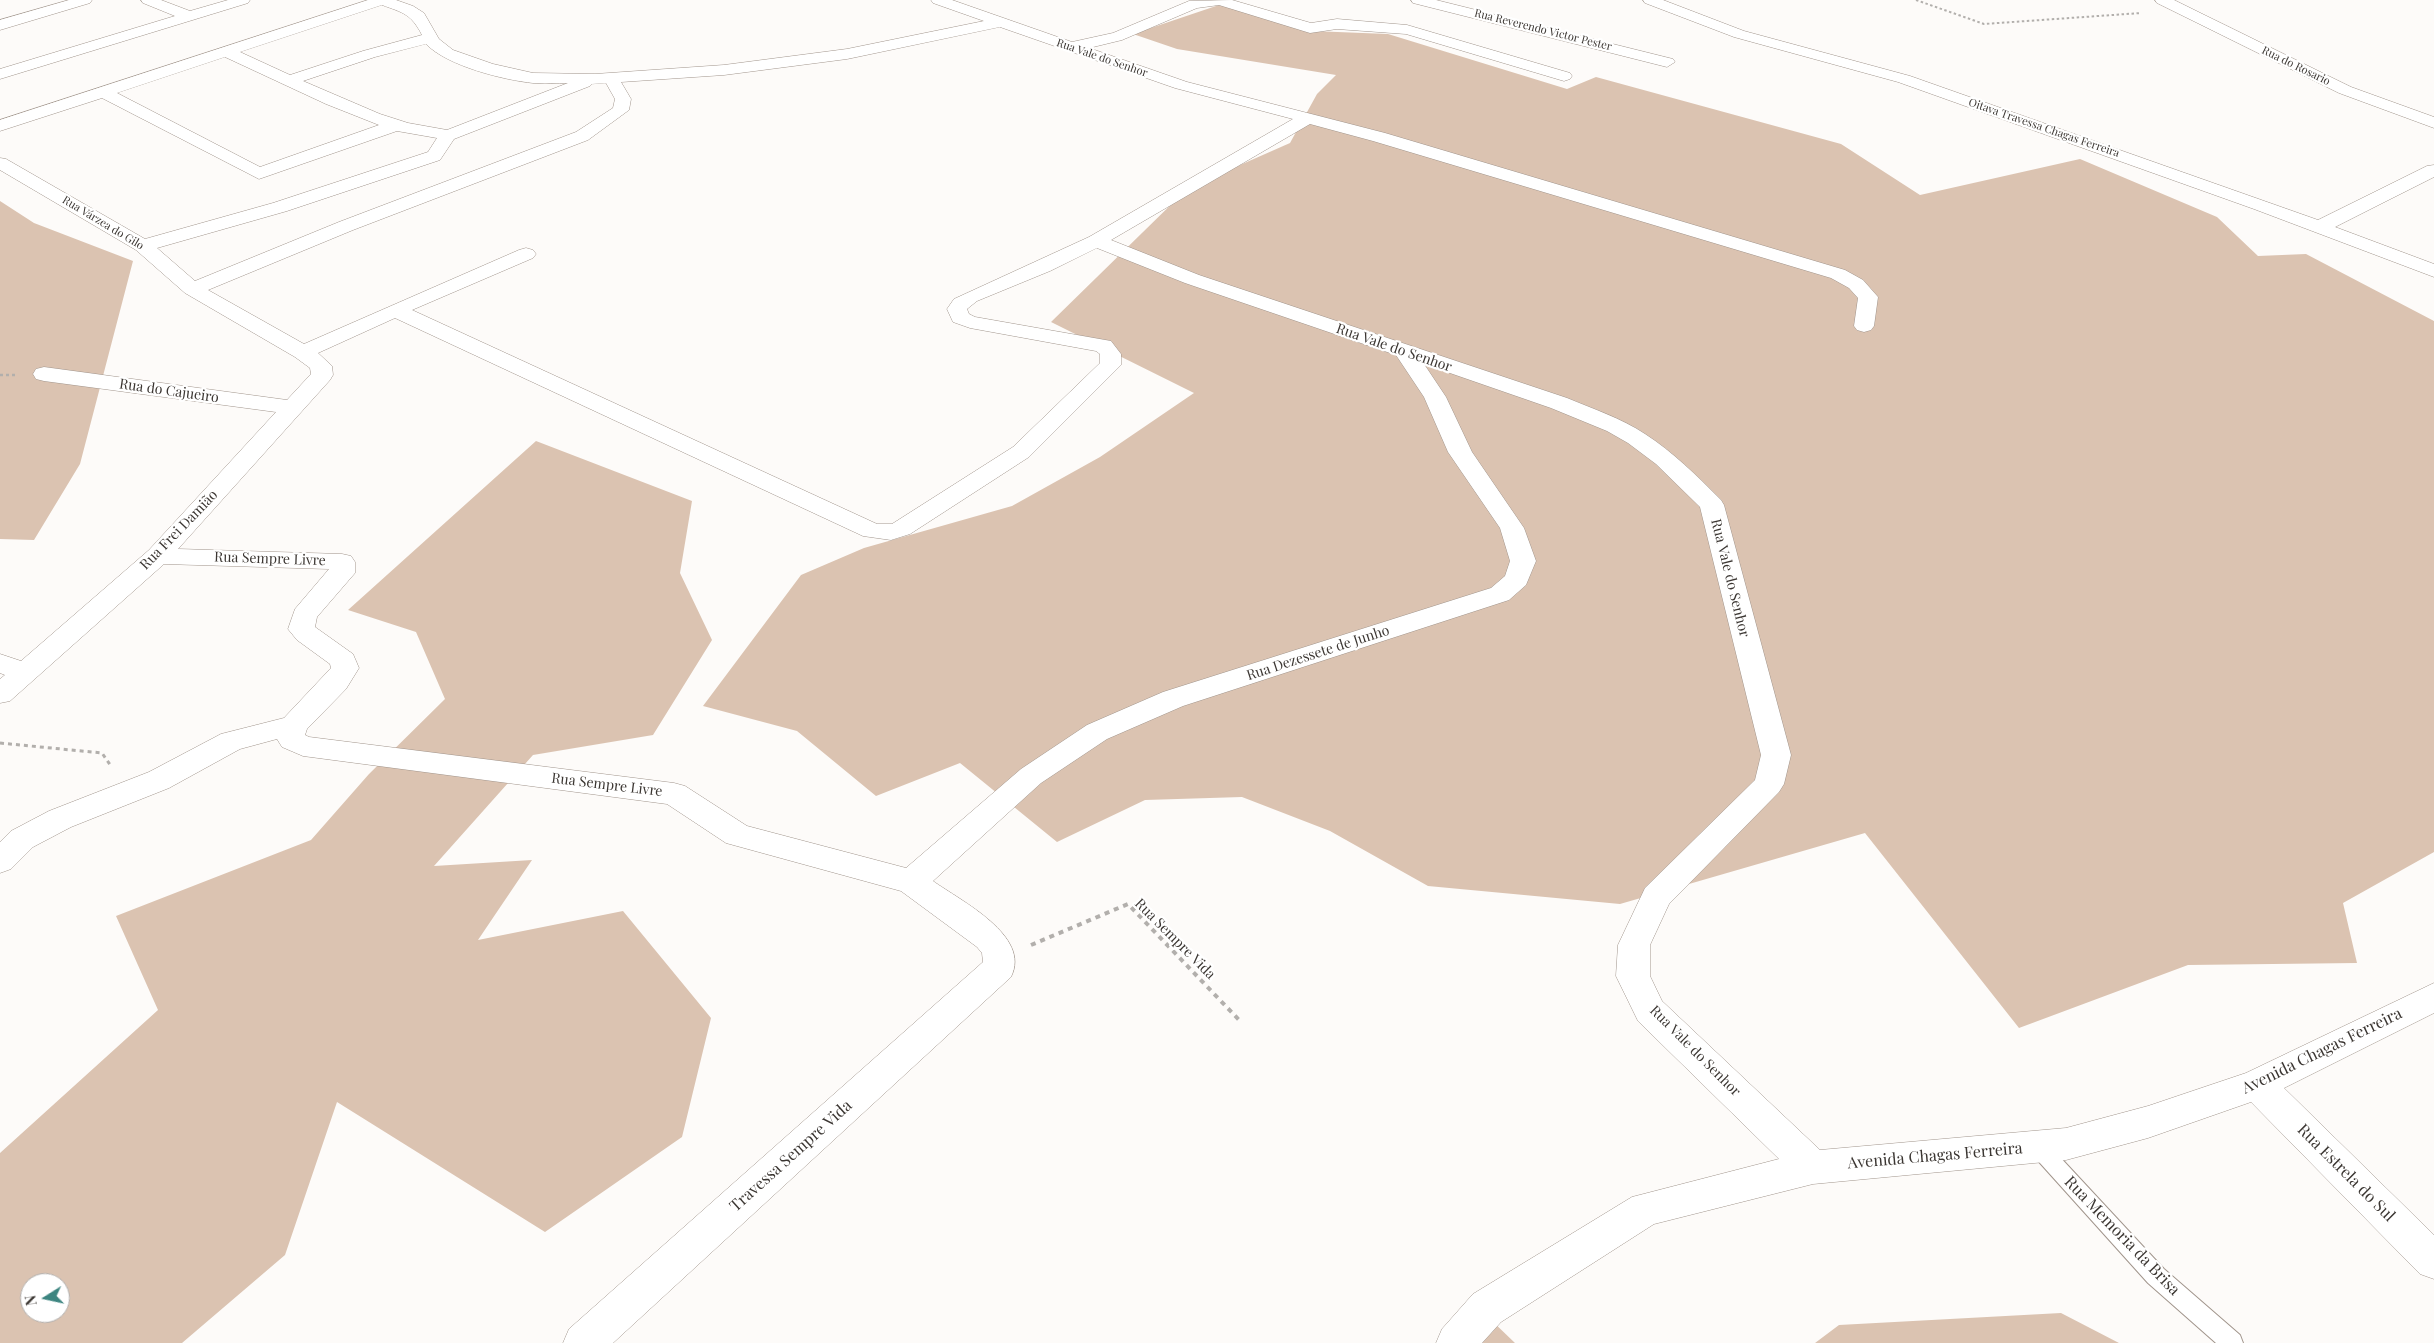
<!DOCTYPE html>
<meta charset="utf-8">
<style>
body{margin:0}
#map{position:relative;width:2434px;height:1343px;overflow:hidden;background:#fdfbf9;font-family:"Playfair Display",serif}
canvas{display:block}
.north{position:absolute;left:20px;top:1273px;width:50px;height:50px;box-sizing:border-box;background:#fff;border:1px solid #b1afad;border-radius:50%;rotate:260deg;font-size:14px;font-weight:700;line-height:20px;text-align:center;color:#3b3632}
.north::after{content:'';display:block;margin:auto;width:18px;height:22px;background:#3d8580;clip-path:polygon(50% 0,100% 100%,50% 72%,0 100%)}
</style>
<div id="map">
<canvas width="2434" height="1343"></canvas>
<div class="north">N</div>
</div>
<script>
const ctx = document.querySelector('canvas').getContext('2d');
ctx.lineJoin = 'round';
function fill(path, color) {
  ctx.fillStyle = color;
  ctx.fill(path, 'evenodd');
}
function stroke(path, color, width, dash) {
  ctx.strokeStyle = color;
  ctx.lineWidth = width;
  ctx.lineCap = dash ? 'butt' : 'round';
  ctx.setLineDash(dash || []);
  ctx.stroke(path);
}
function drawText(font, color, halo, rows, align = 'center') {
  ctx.font = font + ' "Playfair Display",serif';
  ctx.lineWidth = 4.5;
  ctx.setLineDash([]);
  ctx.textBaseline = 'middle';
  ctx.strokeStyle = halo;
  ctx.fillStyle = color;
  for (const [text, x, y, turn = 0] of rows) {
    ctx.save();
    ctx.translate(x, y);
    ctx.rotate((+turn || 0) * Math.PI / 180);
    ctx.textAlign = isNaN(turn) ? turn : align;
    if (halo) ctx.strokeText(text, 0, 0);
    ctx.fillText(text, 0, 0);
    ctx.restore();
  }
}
fill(new Path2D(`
 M1219,5l93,26 76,3 179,55 29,-12 245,67 79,51 160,-36 137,58 41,39 48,-2 128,67v531l-91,51 14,60 -169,2 -169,63 -154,-195 -245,71 -192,-18 -98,-55 -88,-34 -97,3 -88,42 -97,-79 -84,33 -79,-65 -94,-25 98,-131 63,-27 148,-42 88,-49 94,-64 -143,-71 137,-134 102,-45 27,-49 19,-19 -159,-26 -44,-15z
 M0,201l34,22 99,38 -53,203 -46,76 -34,-1z
 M536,441l156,60 -12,72 32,67 -59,95 -120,20 -99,111 98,-6 -54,80 145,-29 88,107 -29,119 -137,95 -208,-130 -52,153 -103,88h-182v-190l158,-143 -42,-94 195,-76 58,-66 76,-75 -29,-67 -68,-22zM30,1283h30v30h-30z
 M2061,1313l58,30h-304l24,-18z
 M1488,1317l27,26h-42z`), '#dbc3b1');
const service = new Path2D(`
 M2038,1138l7,3 119,128 76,66 3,8h-27l-68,-60 -117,-130 -3,-6 3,-6z`);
const minor = new Path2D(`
 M69,0h23l-2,3 -90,27v-10z
 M141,0h20l29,11 38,-11h22l-2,3 -248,76v-10l175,-53 -32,-13z
 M368,0h28l17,6 11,7 15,26 14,11 40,14 40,9 62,1 129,-9 123,-16 137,-28 -51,-18 -2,-3h21l120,42 41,-9 76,-32 43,-1 79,23 26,-4 70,6 163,48 2,3 -2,3 -6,2 -158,-47 -69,-5 -27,4 -91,-28 -22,3 -75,32 -33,8 98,34 198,51 460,137 18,10 15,17 -4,29 -3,4 -7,2 -7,-2 -3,-4 4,-28 -9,-10 -18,-10 -458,-137 -63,-17 -199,116 88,35 368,123c26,11 54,20 78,36 28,18 52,42 76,66l3,5 67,250 -7,29 -5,8 -110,112 -19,41v31l12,25 158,149 246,-22 82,-22 98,-33 188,-90v30l-150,75 150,147v44l-14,-5 -169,-172 -103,36 -82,22 -253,24 -159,40 -153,98 -19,21h-46l6,-14 31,-35 159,-97 147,-38 -141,-138 -22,-45 2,-31 27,-57 110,-108 6,-25 -61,-248 -44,-43 -28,-21 -21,-12 -56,-23 -127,-44 22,33 26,55 52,76 12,33 -10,24 -17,15 -326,106 -76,33 -66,44 -108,98c28,20 99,55 78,96l-398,366h-50l6,-14 414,-367 -1,-9 -5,-6 -76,-56 -175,-48 -59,-39 -364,-48 -21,-9 -5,-8 -37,10 -71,39 -98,39 -38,20 -22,22 -11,4v-31l11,-11 38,-20 100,-39 72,-38 63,-16 47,-50 -1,-4 -33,-24 -9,-11 7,-20 34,-40 -165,-5 -154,137 -10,2v-24l5,-4 -5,-2v-19l21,7 128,-111 127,-138 -232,-31 -8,-2 -3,-5 3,-5 8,-2 243,33 24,-26 -1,-6 -15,-11 -110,-64 -49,-43 -136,-80v-12l6,1 139,80 128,-36 155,-51 9,-14 -40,-7 -138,48 -157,-81 -102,33v-11zM382,5c22,8 29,9 40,30l-59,16 -73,24 -50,-23zM1000,27l175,61 118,31 -204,118 -135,62 -7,10 6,13 17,6 126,23 4,3v9l-87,84 -121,77h-15l-465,-214 121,-52 3,-4 -3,-4 -7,-2 -7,2 -215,94 -96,-54 145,-60 235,-90 41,-30 2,-11 -10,-17 103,-7 123,-16zM426,44c21,22 78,36 107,39 12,1 24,0 35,0l-121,47 -39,-7 -28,-9 -77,-33 72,-24zM225,57l101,47 53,21 -119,42 -143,-74zM606,83l9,16 -2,9 -37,24 -237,90 -144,59 -38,-33 130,-37 153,-51 14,-21 136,-53 2,-2zM1097,248l88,35 211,72 28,42 24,55 52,76 10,33 -5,15 -14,12 -328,104 -76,33 -66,44 -115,99 -159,-42 -62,-40 -11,-3 -365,-46 -4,-2 2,-6 39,-40 13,-21 -6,-14 -38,-27 2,-10 38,-44v-11l-4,-6 -9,-2 -164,-5 152,-169 3,-5 -1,-9 -14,-13 77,-35 468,218 28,4 19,-6 119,-77 92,-92v-11l-10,-13 -136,-24 -6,-3 -2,-5 10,-8 73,-30z
 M1411,0h25l237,59 2,3 -8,5 -254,-64z
 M1643,0h20l81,31 166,45 408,144 109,-54 7,-1v12l-99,50 99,37v13l-180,-68 -356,-127 -164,-45 -89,-34z
 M2155,0h19l177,87 83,30v11l-95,-35 -182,-90z`);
stroke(service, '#a1958c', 2);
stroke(minor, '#a1958c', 1);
stroke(new Path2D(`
 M1916,0l68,24 157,-11`), '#b2afac', 2, [2.5, 2.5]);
stroke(new Path2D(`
 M0,375h18`), '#b2afac', 2.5, [3, 3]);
stroke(new Path2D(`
 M0,743l102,10 9,13`), '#b2afac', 3, [4, 4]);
stroke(new Path2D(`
 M1031,945l97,-41 113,118`), '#b2afac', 4, [5, 5]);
fill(service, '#fff');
fill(minor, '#fff');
drawText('11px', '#3b3632', '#fff', [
 ["Rua Reverendo Victor Pester",1543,30,14],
 ["Rua Vale do Senhor",1102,58,19],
 ["Rua do Rosario",2296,66,26],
 ["Oitava Travessa Chagas Ferreira",2044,128,19],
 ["Rua Várzea do Gilo",103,223,31]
]);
drawText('14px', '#3b3632', '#fff', [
 ["Rua Vale do Senhor",1394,348,19],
 ["Rua do Cajueiro",169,391,8],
 ["Rua Frei Damião",179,530,-46],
 ["Rua Sempre Livre",270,559,2],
 ["Rua Vale do Senhor",1730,578,76],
 ["Rua Dezessete de Junho",1318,653,-18],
 ["Rua Sempre Livre",607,785,7],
 ["Rua Sempre Vida",1175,939,45],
 ["Rua Vale do Senhor",1695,1051,45]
]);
drawText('16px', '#3b3632', '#fff', [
 ["Avenida Chagas Ferreira",2322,1051,-26],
 ["Travessa Sempre Vida",791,1156,-42],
 ["Avenida Chagas Ferreira",1935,1156,-5],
 ["Rua Estrela do Sul",2346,1173,45],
 ["Rua Memoria da Brisa",2122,1236,46]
]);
</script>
